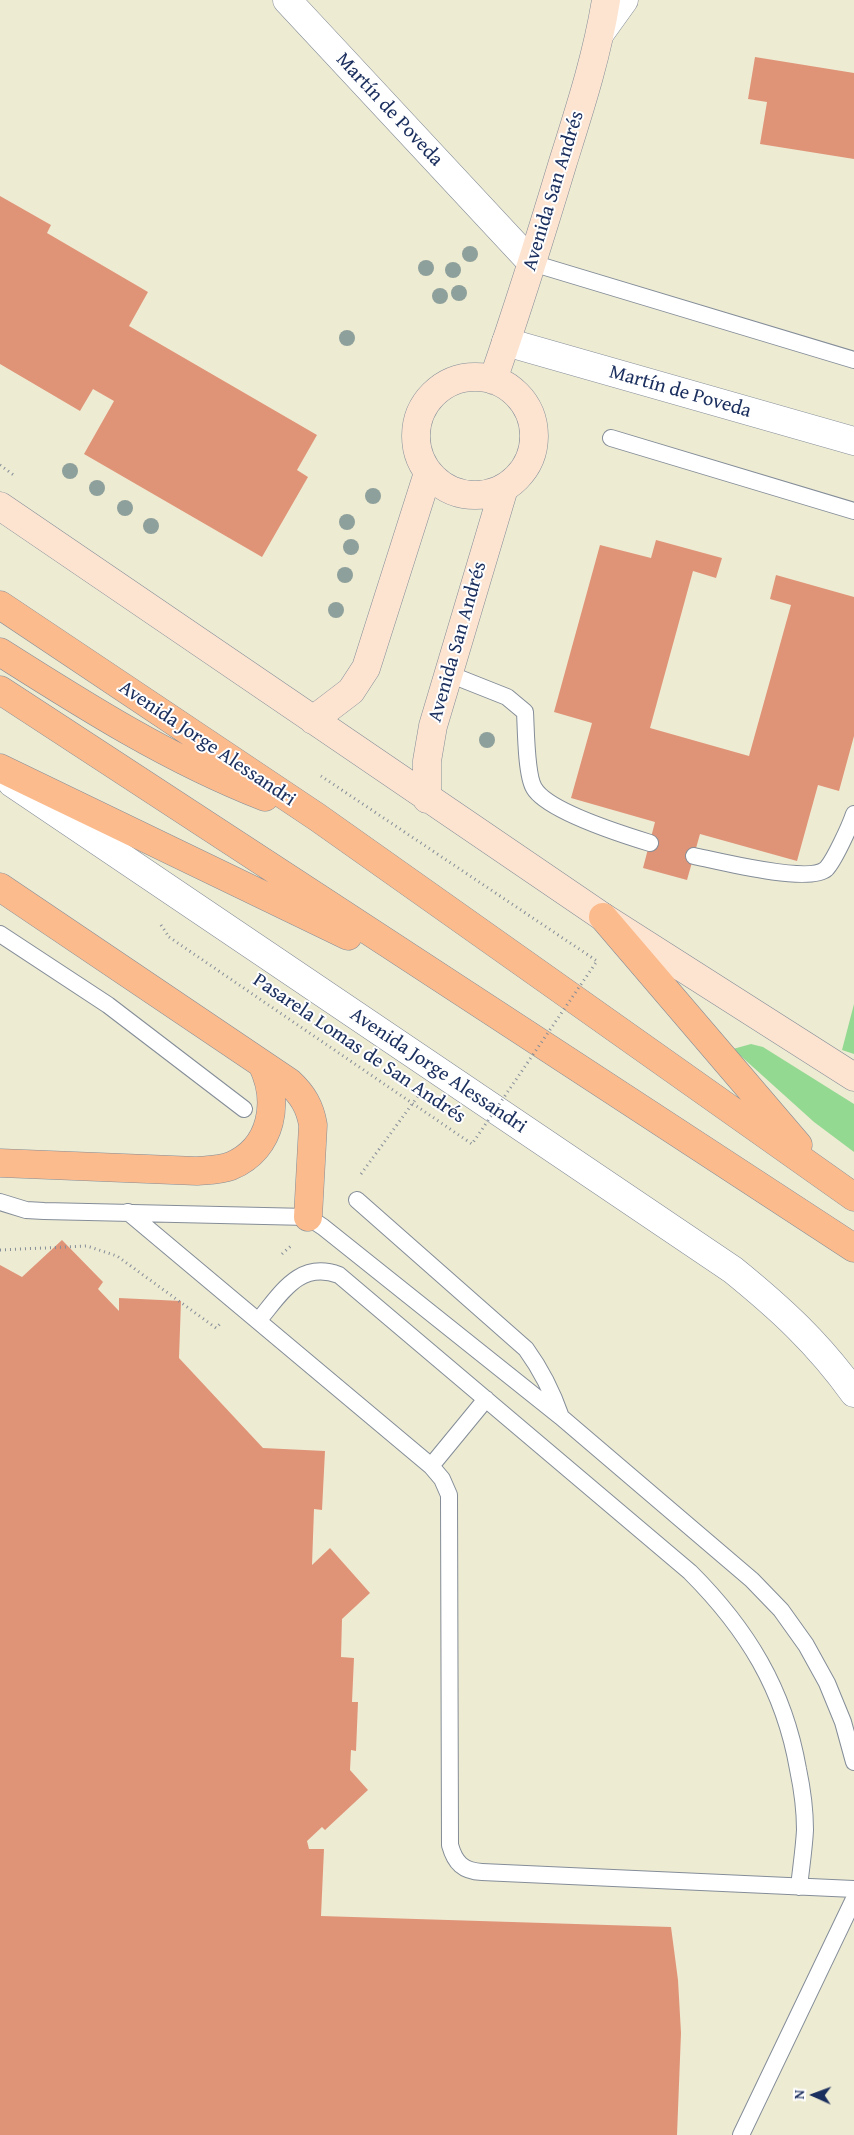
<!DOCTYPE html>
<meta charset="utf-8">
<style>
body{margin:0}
#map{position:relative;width:854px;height:2135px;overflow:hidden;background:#eeebd3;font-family:"Gentium Book Plus",serif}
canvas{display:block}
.north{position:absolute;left:789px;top:2070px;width:50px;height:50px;-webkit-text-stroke:4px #fff;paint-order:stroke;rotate:272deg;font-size:14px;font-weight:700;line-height:20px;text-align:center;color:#1b2f5e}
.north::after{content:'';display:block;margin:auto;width:18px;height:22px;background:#1b2f5e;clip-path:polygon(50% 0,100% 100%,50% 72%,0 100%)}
</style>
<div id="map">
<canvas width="854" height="2135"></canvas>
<div class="north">N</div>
</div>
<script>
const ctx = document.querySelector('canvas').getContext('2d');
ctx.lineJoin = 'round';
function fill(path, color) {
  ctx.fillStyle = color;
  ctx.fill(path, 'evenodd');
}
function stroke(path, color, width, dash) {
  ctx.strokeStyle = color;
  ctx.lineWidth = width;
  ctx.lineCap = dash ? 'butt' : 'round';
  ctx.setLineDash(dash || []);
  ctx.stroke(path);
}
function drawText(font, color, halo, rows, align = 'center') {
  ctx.font = font + ' "Gentium Book Plus",serif';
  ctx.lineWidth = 4;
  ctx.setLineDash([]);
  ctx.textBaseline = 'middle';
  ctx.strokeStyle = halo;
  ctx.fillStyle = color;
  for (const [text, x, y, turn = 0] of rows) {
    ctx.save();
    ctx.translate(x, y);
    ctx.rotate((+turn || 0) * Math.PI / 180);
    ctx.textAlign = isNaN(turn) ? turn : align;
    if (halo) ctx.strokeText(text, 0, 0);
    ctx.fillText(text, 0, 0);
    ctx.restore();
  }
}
fill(new Path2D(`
 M854,1004v50l-12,-4z
 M751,1044l12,3 91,57v48l-40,-30 -81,-73z`), '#94d992');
fill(new Path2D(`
 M755,57l99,16v86l-94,-15 7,-42 -19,-3z
 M0,196l51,29 -4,8 101,59 -19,34 188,109 -20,35 11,7 -46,80 -178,-103 30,-53 -21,-12 -13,22 -80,-47z
 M656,540l66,18 -6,20 -23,-7 -43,157 99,28 42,-151 -21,-6 6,-24 78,22v139l-15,55 -21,-6 -21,76 -97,-27 -13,46 -44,-12 12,-46 -84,-24 21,-75 -38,-11 46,-167 51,13z
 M62,1240l41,42 -5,7 21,22v-13l62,3 -2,57 84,90 62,3 -3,59 -8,-1 -2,56 18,-17 40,45 -28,26 -1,38 13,1 -2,44h6l-2,49 -5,-1 -1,20 18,20 -43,40 -3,-3 -15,14 2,8h15l-3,67 350,11 7,53 3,53 -4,102h-677v-870l22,12z`), '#df9478');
const lane = new Path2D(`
 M532,263l322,97
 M611,438l243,73
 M449,674l58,23 18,15c1,17 1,63 9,76 13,23 90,47 116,55
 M694,856c24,5 115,28 132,13 8,-8 24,-43 28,-55
 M0,934l108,71 136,104
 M357,1200l169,149c16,22 26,42 35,68
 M0,1202l26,8 18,1 264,6 15,10 238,190 191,163 29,30 25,35 21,38 16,39 11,40
 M128,1212l303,254 11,13 7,16 1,350c5,18 13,26 32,27l372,17
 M258,1321c23,-27 41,-61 81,-46l351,297c57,57 94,117 108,197 4,19 7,41 7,61 -1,19 -4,38 -6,57
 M431,1466l55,-67
 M741,2135l113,-236`);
const street = new Path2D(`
 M287,0l245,263
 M601,32l23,-32
 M506,342l348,99
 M12,783l721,487c48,39 85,73 121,123`);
const secondary = new Path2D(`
 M416 436a59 59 0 1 1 118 0a59 59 0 1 1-118 0Z
 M493,380c25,-72 48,-145 70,-218 17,-54 34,-106 43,-162
 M0,506l603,411 251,160
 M313,720l38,-29 15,-23 62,-195
 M427,799v-38l6,-35 71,-238`);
const highway = new Path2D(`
 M0,605l317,212 537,380
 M0,652c85,54 170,108 265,145
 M0,690l854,558
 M0,768l348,168
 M0,887l289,195c14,13 21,25 24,43l-5,92
 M603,917l195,228
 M0,1163l197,8c11,-1 23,-1 34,-5 42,-18 49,-65 31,-102`);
stroke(lane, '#848d98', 18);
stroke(street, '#848d98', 29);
stroke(secondary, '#848d98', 29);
stroke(highway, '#848d98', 29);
stroke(new Path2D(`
 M0,465l15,11
 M161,925l8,12
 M361,1174l57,-78
 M0,1250l87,-4 30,10 99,72 4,-4
 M282,1254l10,-9`), '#848d98', 3, [1, 4]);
stroke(lane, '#fff', 16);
stroke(street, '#fff', 28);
stroke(secondary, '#fde4d1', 28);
stroke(highway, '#fbbb8d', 28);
stroke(new Path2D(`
 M169,937l303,207 125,-183 -276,-185`), '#848d98', 3, [1, 4]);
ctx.fillStyle = '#8ea09b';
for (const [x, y] of [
 [470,254],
 [426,268],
 [453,270],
 [459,293],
 [440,296],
 [347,338],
 [70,471],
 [97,488],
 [373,496],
 [125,508],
 [347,522],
 [151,526],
 [351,547],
 [345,575],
 [336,610],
 [487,740]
]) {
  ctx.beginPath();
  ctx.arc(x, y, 8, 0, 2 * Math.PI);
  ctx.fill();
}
drawText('20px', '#1b2f5e', '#fff', [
 ["Martín de Poveda",389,110,47],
 ["Avenida San Andrés",554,191,-73],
 ["Martín de Poveda",680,392,16],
 ["Avenida San Andrés",458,642,-74],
 ["Avenida Jorge Alessandri",207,744,34],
 ["Pasarela Lomas de San Andrés",359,1049,34],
 ["Avenida Jorge Alessandri",438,1071,34]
]);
</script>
